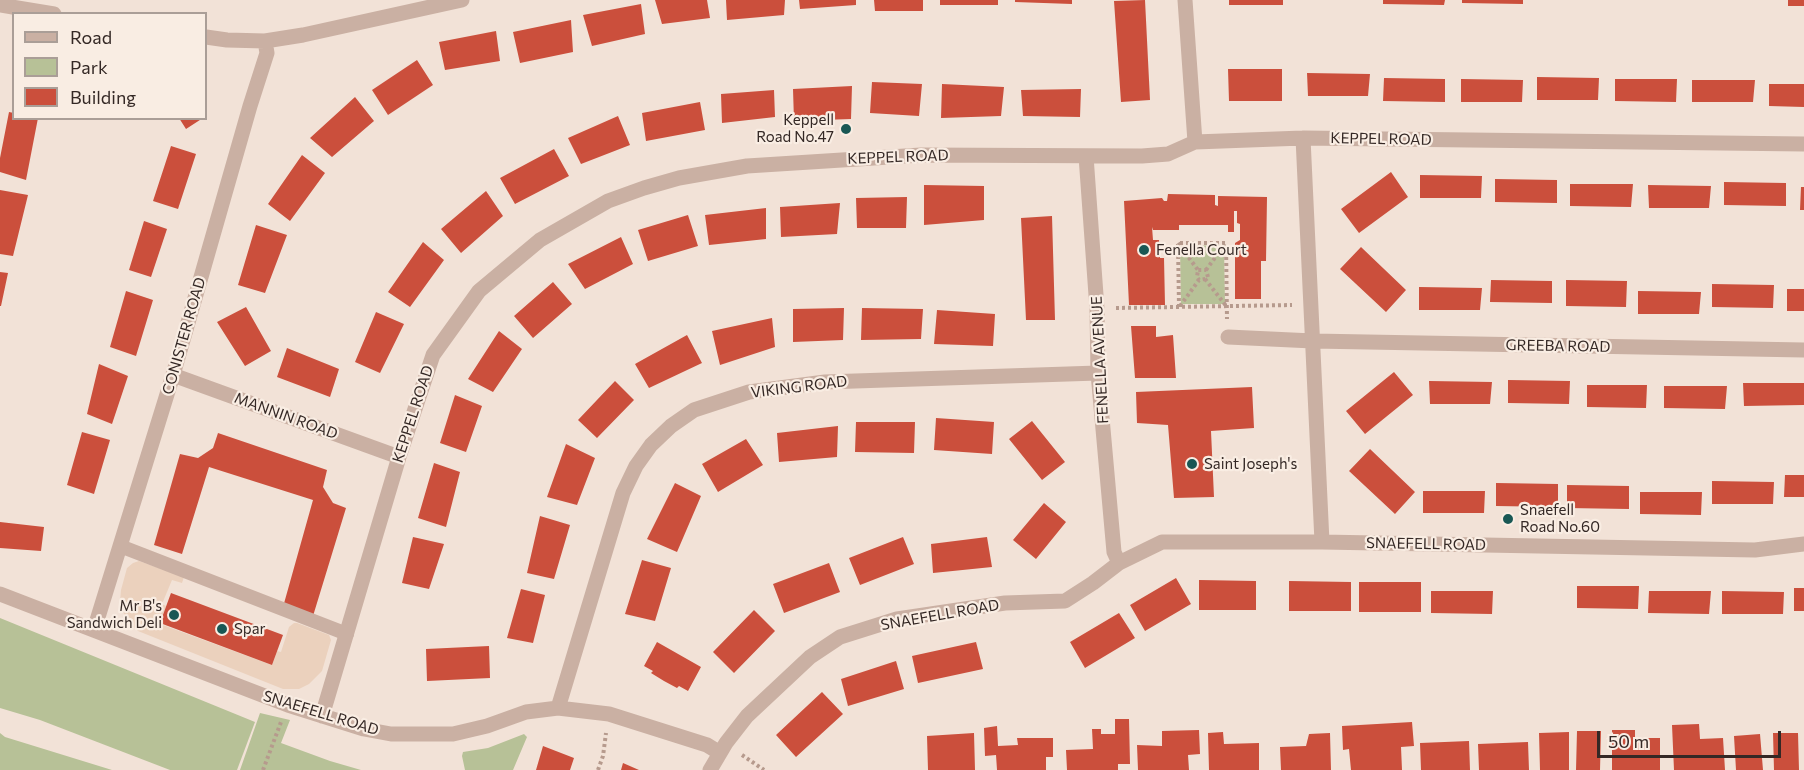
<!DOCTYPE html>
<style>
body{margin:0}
#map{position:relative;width:1804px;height:770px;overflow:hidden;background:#f2e2d7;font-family:Commissioner,sans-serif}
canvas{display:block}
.legend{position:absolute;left:12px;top:12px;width:195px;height:108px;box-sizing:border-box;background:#f9ede3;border:2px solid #aa9e97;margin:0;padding:8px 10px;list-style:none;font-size:18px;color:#342825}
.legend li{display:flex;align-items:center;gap:12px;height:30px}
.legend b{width:30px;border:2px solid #aa9e97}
.scale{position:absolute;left:1597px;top:731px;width:184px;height:27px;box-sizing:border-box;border:3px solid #342825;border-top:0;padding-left:8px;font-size:18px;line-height:21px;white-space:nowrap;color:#342825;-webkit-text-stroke:4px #f9ede3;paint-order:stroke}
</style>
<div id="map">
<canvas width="1804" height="770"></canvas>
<ul class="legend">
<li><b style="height:8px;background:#cab0a3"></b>Road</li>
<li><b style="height:16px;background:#b7c197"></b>Park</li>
<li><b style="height:16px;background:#cb4f3c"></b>Building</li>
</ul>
<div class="scale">50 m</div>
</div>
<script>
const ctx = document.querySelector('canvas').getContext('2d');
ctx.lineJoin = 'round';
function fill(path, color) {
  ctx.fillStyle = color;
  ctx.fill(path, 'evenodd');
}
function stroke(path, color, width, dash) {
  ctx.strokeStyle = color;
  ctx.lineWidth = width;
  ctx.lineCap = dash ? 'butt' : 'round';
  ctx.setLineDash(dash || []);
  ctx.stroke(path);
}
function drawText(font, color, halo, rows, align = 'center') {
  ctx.font = font + ' Commissioner,sans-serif';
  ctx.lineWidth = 4.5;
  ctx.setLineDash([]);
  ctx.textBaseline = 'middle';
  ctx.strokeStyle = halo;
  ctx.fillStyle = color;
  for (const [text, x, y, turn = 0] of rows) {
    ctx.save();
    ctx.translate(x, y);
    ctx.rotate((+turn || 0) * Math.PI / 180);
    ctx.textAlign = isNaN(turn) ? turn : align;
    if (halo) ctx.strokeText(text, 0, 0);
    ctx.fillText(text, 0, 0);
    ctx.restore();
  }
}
fill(new Path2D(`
 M1224,245l1,59h-44l-1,-58z
 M0,618l255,104 -18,48h-67l-130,-50 -40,-12z
 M260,713l30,7 -9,23 49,18 31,9h-121z
 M0,733l5,4 107,33h-112z
 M524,734l3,3 -14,33h-48l-3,-14 1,-4 25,-4z`), '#b7c197');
fill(new Path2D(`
 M139,561l45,16 -2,6 -10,-3 -10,24 4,2 -6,18 112,41 5,-14 4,1 8,-25 5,-4h3l32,12 2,5 -9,31 -13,13 -10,5h-16l-145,-58 -12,-11 -6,-18 1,-12 6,-22 6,-5z`), '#ebd1bd');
fill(new Path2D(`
 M655,0h52l3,18 -48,6z
 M726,0h59l-1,15 -57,5z
 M799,0h57v5l-56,4z
 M874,0h49v11h-48z
 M940,0h58v5h-58z
 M1015,0h57v4l-57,-2z
 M1145,0l5,100 -29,2 -7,-101z
 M1229,0h54v5h-54z
 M1383,0h62l-1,5 -61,-1z
 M1462,0h61v4l-61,-1z
 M1788,0h16v6h-16z
 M641,4l4,30 -53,12 -9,-31z
 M571,20l2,32 -53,11 -7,-31z
 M496,31l4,30 -55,9 -6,-28z
 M417,60l16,25 -45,30 -16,-25z
 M1228,69h54v32h-53z
 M1307,73l63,1 -2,22h-60z
 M1537,77l62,1 -1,22h-61z
 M1384,78l61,1v23l-62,-1z
 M1461,79l62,1 -1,22h-61z
 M1615,79h62l-1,23 -61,-1z
 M1692,80h63l-2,22h-61z
 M872,82l50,2 -3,32 -49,-3z
 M942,84l62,3 -3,29 -60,2z
 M1769,84h35v23l-35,-1z
 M852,86l-1,33 -57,2 -1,-32z
 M1081,89l-1,28 -57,-1 -2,-26z
 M774,90l1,27 -53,6 -1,-29z
 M355,97l19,24 -42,36 -22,-19z
 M700,102l5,28 -59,11 -4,-28z
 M9,112l5,1v5h24l-12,62 -26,-8v-14z
 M618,116l12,29 -49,19 -13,-26z
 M179,118h24l-17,11z
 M171,146l25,8 -18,55 -25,-8z
 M554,149l15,27 -54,28 -15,-26z
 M302,155l23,18 -35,48 -22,-17z
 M1391,172l17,25 -49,36 -18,-24z
 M1420,175l62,1 -1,22h-61z
 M1495,179l62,1v23l-62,-1z
 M1724,182l62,1v23l-62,-1z
 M1570,184h63l-2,23 -61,-1z
 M924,185l60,1v34l-60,5z
 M1648,185l63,1 -2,22h-60z
 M1801,187h3v23h-4z
 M0,190l28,5 -15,61 -13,-2z
 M486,191l17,25 -42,37 -20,-24z
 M1168,194l47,1v10l3,1v-10l49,1 -1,64h-5v38h-26v-56l5,-3v-16l-3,-1v-12h-3v21h-6v-7h-49v5h-26l-1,-3 1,13h6l1,18h4l1,47h-36l-5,-104 38,-3 2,3h3z
 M907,197l-1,31h-49l-1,-30z
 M840,203l-3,31 -56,3 -1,-30z
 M766,208v31l-57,6 -4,-30z
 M688,215l10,31 -50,15 -10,-31z
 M1052,216l3,104h-29l-5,-102z
 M144,221l23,8 -16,48 -22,-7z
 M256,225l31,10 -22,58 -27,-8z
 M621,237l12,27 -48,25 -17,-25z
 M423,242l21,18 -34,47 -22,-15z
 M1361,247l45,43 -20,22 -46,-43z
 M0,272l8,1 -7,33h-1z
 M1491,280l61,1v22l-62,-1z
 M1566,280l61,1 -1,26 -60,-1z
 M553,282l19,22 -39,34 -19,-22z
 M1712,284l62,1 -1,23 -61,-1z
 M1419,287l63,1 -2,22h-61z
 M1787,289h17v22h-17z
 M126,291l27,9 -17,56 -26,-9z
 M1638,291l63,1 -2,22h-61z
 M246,307l25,44 -26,15 -28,-44z
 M844,308l-1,32 -50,2v-33z
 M862,308l61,1 -2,30 -60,1z
 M937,310l58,4 -2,32 -59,-2z
 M376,312l28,12 -24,49 -25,-11z
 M772,318l3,29 -55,18 -8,-34z
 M1131,326h25v11l17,-2 3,43h-41z
 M499,331l23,18 -29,43 -25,-13z
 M687,335l15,28 -53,25 -14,-24z
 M287,348l52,21 -9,28 -53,-20z
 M99,364l29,12 -16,48 -25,-10z
 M1394,372l19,23 -48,39 -19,-23z
 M1508,380l62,1 -1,23 -61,-1z
 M615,381l19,19 -37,38 -19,-18z
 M1429,381l63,1 -2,22h-60z
 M1743,383h61v22l-60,1z
 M1587,385h60l-1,23 -59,-1z
 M1664,386h63l-2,23 -61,-1z
 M1252,387l2,41 -43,3 3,66 -40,1 -6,-73 -31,-2 -1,-31z
 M455,395l27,11 -16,46 -26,-9z
 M936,418l58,4 -2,32 -58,-4z
 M1032,421l33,41 -23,18 -33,-41z
 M856,422h59l-1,31 -59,-1z
 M838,426l-1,31 -58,5 -2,-29z
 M82,432l28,8 -16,54 -27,-9z
 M218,433l109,37 -4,17 10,16 13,5 -33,108 -30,-9 30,-107 -104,-33 -27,87 -28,-9 26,-91 18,4 15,-10z
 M746,439l17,26 -45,27 -16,-28z
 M566,444l29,14 -18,47 -30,-8z
 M1370,449l45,43 -20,22 -46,-43z
 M434,463l26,9 -14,55 -28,-9z
 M1785,475h19v22h-20z
 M1712,481l62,1 -1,22h-61z
 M675,483l26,13 -24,56 -30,-13z
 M1496,483l62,1v23l-62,-1z
 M1567,485l62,1v23l-62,-1z
 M1423,491h62l-1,22h-61z
 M1640,492h62l-1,23 -61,-1z
 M1044,503l22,19 -30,37 -23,-19z
 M540,516l30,9 -16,54 -27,-6z
 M0,522l44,5 -3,24 -41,-3z
 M413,537l31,7 -15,45 -27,-6z
 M903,537l11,27 -54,21 -11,-27z
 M987,537l5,30 -59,6 -2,-29z
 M642,560l29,8 -16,53 -30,-7z
 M829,563l11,29 -56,21 -11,-29z
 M1176,578l15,26 -46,27 -15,-26z
 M1199,580l57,1v29h-57z
 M1289,581l62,1v29h-62z
 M1359,582h62v30h-62z
 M1577,586h62l-1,23 -61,-1z
 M1794,588h10v23h-10z
 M521,589l24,6 -12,48 -26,-5z
 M1431,591h62l-1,23 -61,-1z
 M1649,591h62l-2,23 -61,-1z
 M1722,591l62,1 -1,22h-61z
 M171,593l112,42 -11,30 -112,-42z
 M754,610l21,21 -41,42 -21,-21z
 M1119,613l16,25 -50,30 -15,-26z
 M657,642l44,25 -13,24 -9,-5 -2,2 -13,-7 -13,-8 2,-2 -9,-5z
 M976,642l7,27 -65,14 -6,-27z
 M489,646l1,32 -63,3 -1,-32z
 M896,661l8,28 -56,17 -7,-27z
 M822,692l21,22 -47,43 -20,-22z
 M1115,719h14l1,45h-12v6h-51l-1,-20 27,-1 -1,-20h9v5h14z
 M1412,722l2,24 -13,1 1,23h-51l-2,-21 -6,1 -1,-24z
 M1699,724l1,15 23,-1 2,32h-51l-2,-45z
 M997,726l1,20 20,-1 -1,-7h36v19h-7v13h-49l-1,-15 -11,1 -1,-28z
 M1199,730l1,24 -12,1 1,15h-51l-1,-25 25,1v-15z
 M1612,730h23v8h25v32h-48z
 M1577,731h24l-1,39h-24z
 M1223,732l1,12 35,-1v27h-50l-1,-37z
 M1569,732v38h-29l-1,-37z
 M974,733l1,37h-47l-1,-34z
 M1330,733l1,37h-50l-1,-23 26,-1 3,-12z
 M1773,733h25l1,37h-25z
 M1760,734l3,36h-27l-2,-34z
 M1469,741l1,29h-49l-1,-27z
 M1528,742l1,28h-50l-1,-26z
 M543,746l31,12 -4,12h-34z
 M623,763l16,7h-18z`), '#cb4f3c');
stroke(new Path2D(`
 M1178,243l20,27 -1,7 2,3 6,-1 3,-2 -2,-7h-8
 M1206,270l19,-26
 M1205,279l22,28
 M1180,306l19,-26
 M1179,307l-1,-64h48l1,76
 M1116,308l176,-3
 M742,755l22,15
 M263,770l18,-48
 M598,770l5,-14 3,-23`), '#b69a8d', 4, [3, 3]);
stroke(new Path2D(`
 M120,546l227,88`), '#cab0a3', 14);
stroke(new Path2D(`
 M1185,0l10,142
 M0,5l54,9
 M206,37l21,3 38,1 38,-6 159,-35
 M1303,138l19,404
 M1086,156l11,153 1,64 16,179 5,11
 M1228,337l85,4 491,9
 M173,375l226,82
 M0,594l288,111 76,24 27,5h62l34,-8 39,-14 32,-4 51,6 98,31 13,8
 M94,630l79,-255 77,-269 17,-53 -2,-12
 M558,708l65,-215 13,-27 15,-21 20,-19 23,-16 55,-18 76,-10 273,-9
 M322,716l77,-259 34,-102 46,-64 61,-51 68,-39 36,-13 35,-10 68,-12 174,-11 221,1 26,-2 27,-12 108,-4 501,6
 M710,770l16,-27 21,-27 63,-59 30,-20 57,-18 108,-16 60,-2 28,-18 26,-20 43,-21h160l433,8 49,-6`), '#cab0a3', 15);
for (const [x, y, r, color] of [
 [846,129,6,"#195754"],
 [1144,250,6,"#195754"],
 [1192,464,6,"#195754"],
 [1508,519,6,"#195754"],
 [174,615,6,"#195754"],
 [222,629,6,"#195754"]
]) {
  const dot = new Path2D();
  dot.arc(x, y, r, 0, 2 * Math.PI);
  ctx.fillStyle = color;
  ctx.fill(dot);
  stroke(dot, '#f9ede3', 2);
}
drawText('15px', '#342825', '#f9ede3', [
 ["Keppell",834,120,"right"],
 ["Road No.47",834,137,"right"],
 ["Fenella Court",1156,250],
 ["Saint Joseph's",1204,464],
 ["Snaefell",1520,510],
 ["Road No.60",1520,527],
 ["Mr B's",162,606,"right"],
 ["Sandwich Deli",162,623,"right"],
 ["Spar",234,629]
], 'left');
drawText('15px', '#342825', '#f9ede3', [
 ["KEPPEL ROAD",1381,139,1],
 ["KEPPEL ROAD",898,157,-2],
 ["CONISTER ROAD",184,336,-74],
 ["GREEBA ROAD",1558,346,1],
 ["FENELLA AVENUE",1100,360,-93],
 ["VIKING ROAD",799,387,-7],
 ["KEPPEL ROAD",413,414,-72],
 ["MANNIN ROAD",286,416,20],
 ["SNAEFELL ROAD",1426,544,1],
 ["SNAEFELL ROAD",940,615,-10],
 ["SNAEFELL ROAD",321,713,17]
]);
</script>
